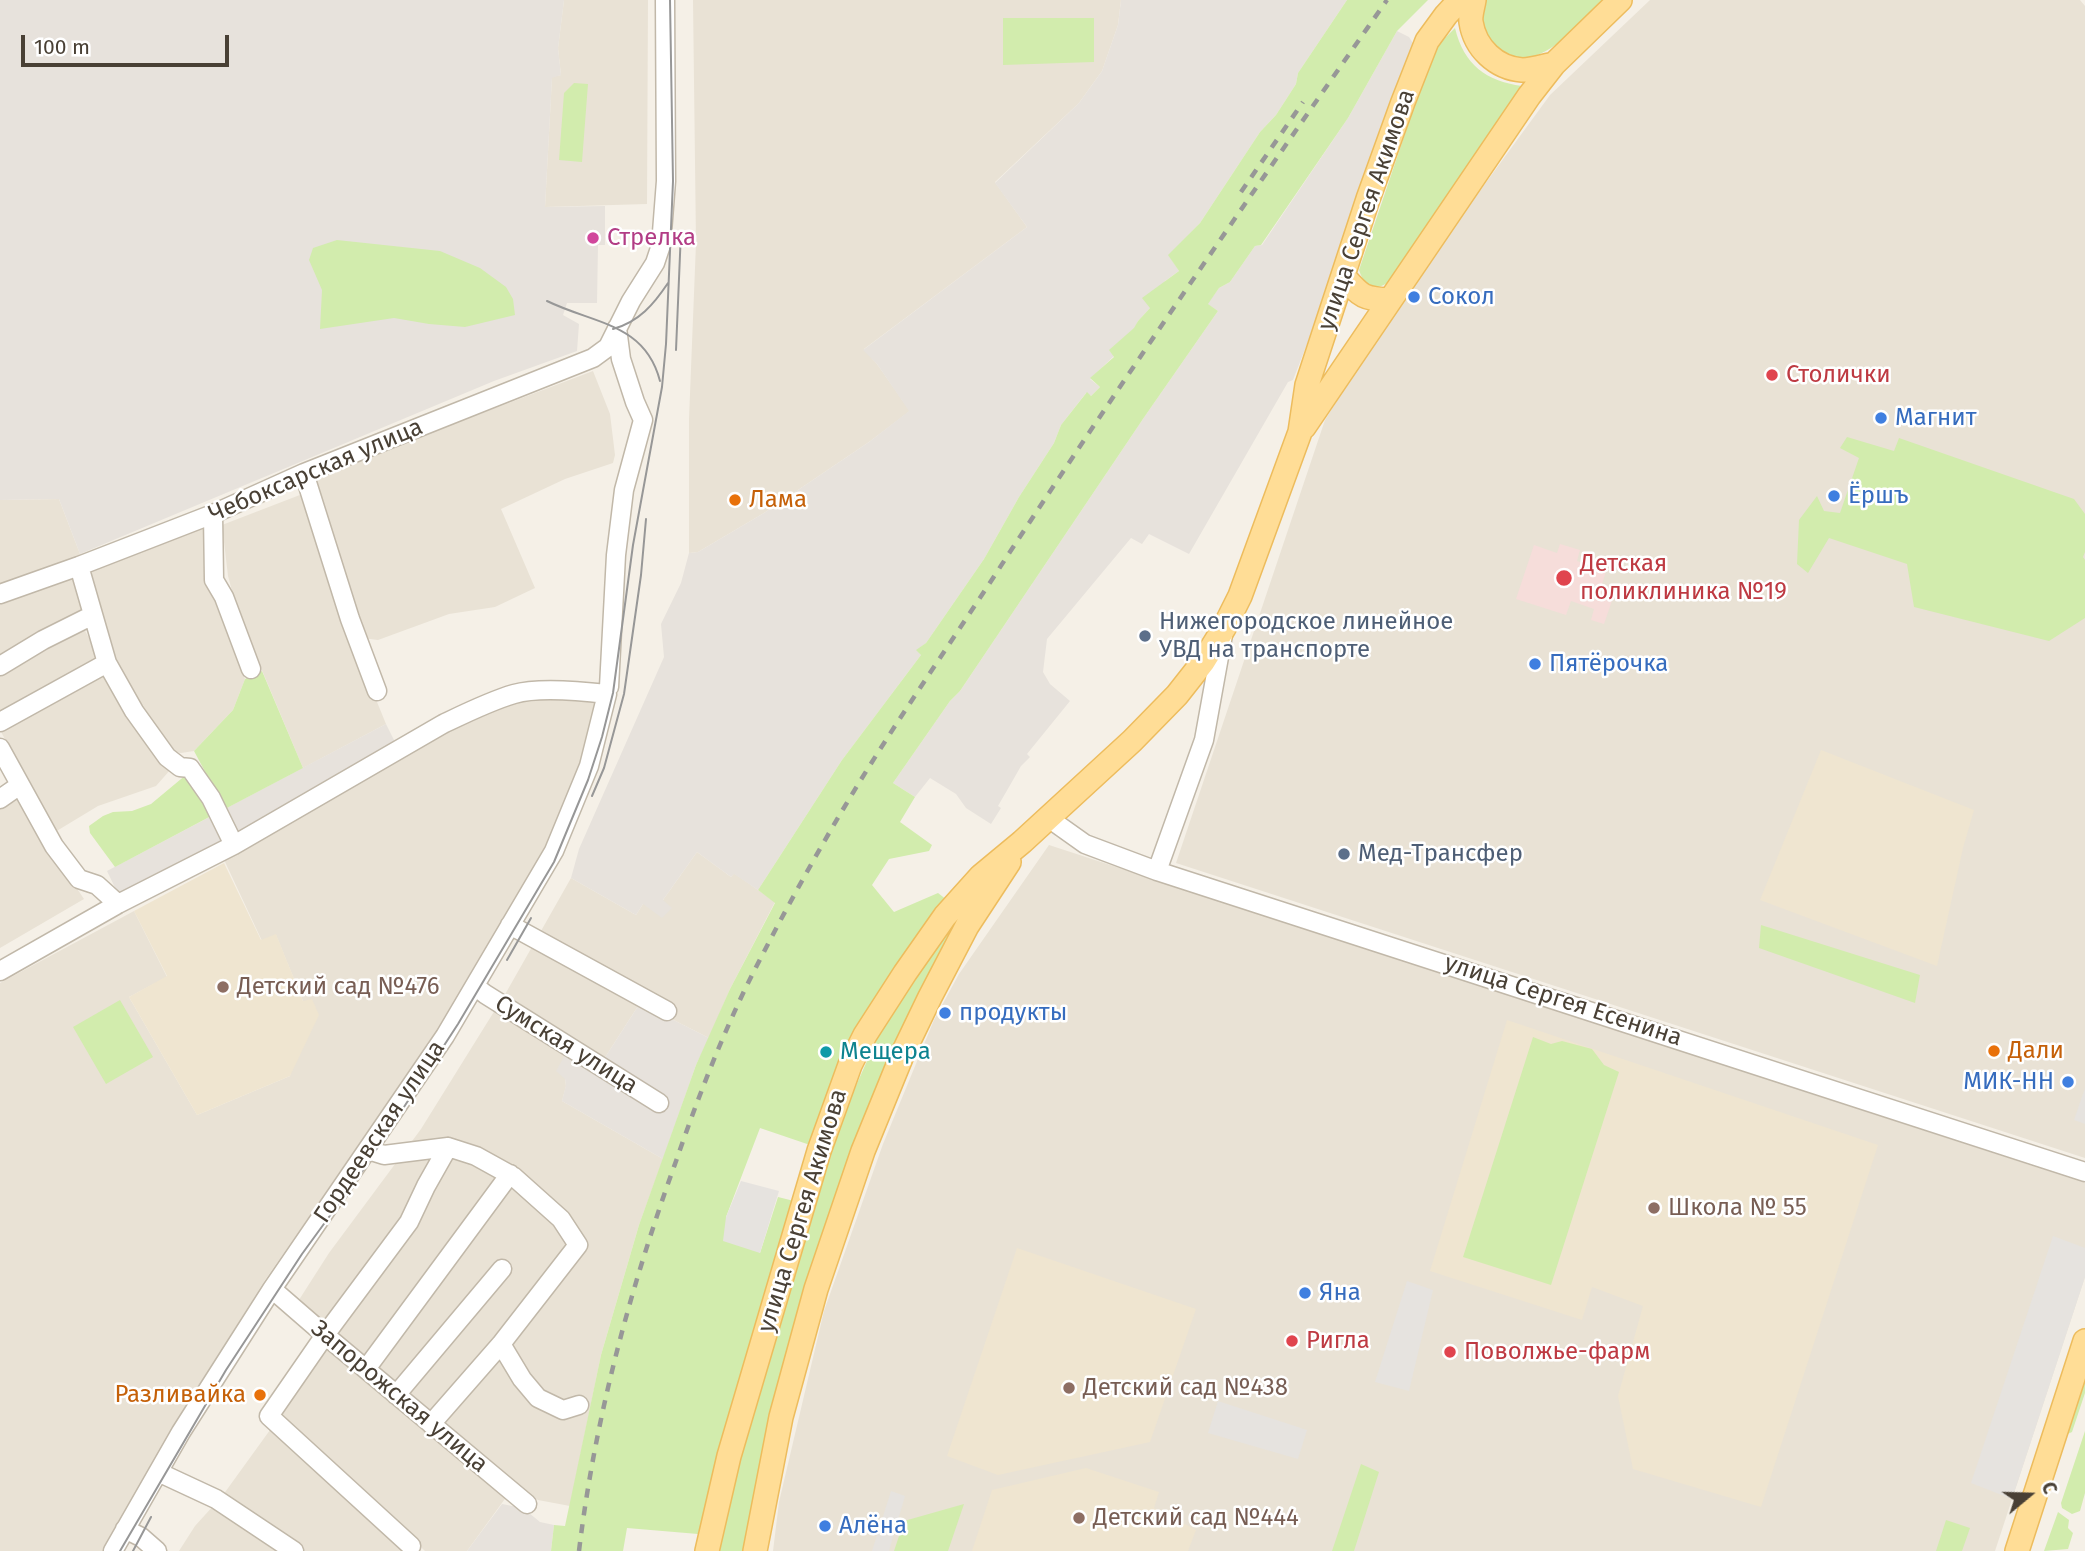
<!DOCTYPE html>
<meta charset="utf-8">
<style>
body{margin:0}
#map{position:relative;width:2085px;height:1551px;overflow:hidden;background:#f5f0e7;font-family:"Fira Sans",sans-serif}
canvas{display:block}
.north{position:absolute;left:1994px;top:1460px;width:70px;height:70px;-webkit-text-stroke:5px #fff;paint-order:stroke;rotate:71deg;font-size:19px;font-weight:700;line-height:28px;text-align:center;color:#494035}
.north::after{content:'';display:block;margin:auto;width:24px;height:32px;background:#494035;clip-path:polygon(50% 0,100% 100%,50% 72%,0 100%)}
.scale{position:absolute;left:21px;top:35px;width:208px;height:32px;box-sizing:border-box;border:4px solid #494035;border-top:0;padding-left:9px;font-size:21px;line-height:24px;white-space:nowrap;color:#494035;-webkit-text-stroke:5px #fff;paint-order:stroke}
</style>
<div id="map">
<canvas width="2085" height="1551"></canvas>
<div class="north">С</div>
<div class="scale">100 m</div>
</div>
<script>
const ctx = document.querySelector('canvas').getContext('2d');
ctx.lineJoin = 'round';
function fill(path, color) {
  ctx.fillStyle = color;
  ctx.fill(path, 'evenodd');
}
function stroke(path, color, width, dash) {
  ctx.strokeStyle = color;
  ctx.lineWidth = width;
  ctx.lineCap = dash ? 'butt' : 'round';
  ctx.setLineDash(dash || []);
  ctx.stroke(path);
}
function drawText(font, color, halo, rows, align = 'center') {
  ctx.font = font + ' "Fira Sans",sans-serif';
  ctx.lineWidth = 5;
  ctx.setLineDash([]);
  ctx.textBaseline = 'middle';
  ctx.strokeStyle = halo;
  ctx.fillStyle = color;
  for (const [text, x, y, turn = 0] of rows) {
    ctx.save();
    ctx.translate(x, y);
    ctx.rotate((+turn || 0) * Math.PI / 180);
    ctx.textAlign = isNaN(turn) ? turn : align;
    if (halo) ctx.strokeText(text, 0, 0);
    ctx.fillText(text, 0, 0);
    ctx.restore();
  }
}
fill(new Path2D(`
 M564,0h84l-1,204 -102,3 7,-130 9,-2 -3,-27z
 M693,0h428l-3,25 -16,46 -23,32 -84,79 32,45 -163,122 13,15 33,47 -41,31 -105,71 -66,39 -9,1v-134l7,-176z
 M1650,0h430l5,6v1152l-909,-295 149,-443 70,-113 155,-212z
 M593,371l17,43 5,41 -2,8 -48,16 -64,30 34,79 -40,19 -46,7 -71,26 -15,-2 -55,-159z
 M305,493l43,138 38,93 -83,44 -65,-155 -10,-37 -6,-51z
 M59,499l21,55 -9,9 -71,23v-86z
 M207,524l13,82 25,73 -12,31 -39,41 -13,2 -10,-2 -33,-43 -26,-50 -27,-86z
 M75,574l14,39 -6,14 17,31 71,111 -15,17 -58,20 -43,26 -55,-102v-128z
 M604,687l-22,78 -33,84 -81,135 -50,76 -153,220 -89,143 -72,128h-104v-568l134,-72 33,66 -38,20 68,118 93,-39 13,-75 -27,-66 -14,6 -43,-92 280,-159z
 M14,794l70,105 -84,49v-145z
 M1049,845l1036,338v94l-90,274h-1222l6,-49 45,-191 59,-167 51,-124 25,-46z
 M697,852l34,25 3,-4 41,29 -45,87 -21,49 -69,-35 -36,56 -101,-61 68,-120 65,37 7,-11 20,-4z
 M495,1010l71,43 -1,26 1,7 -4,15 101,58 -24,66 -38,130 -31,151 -32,-6 -18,-12 -223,-185 32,-50 92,-124z
 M328,1348l179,148 -40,55h-42l-144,-137z
 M270,1430l61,51 79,70h-105l-82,-56z
 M214,1505l72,46h-107l16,-25z`), '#e9e2d5');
fill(new Path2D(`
 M0,0h564l-6,48 3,27 -9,3 -7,129 60,-1v39h-7l-1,58h-30l-4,12 16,9 -2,27 -83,30 -414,173 -21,-55 -59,1z
 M1121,0h226l-49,73 -2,11 -20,31 -16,17 -60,91 -31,32 10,16 -14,10 -15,27 -12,13 -3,7 -25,22 4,6 -24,23 10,8 -9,9 -5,-3 -25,32 -7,18 -35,54 -35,62 -58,84 -9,7 4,5 -79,105 -84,130 -24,-16 -3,3 -34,-25 -34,48 9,8 -10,10 -19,-14 -7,11 -65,-37 8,-29 85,-192 -3,-33 20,-41 8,-30 9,-1 66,-39 105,-71 40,-31 -32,-47 -14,-14 164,-123 -32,-44 84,-80 23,-32 16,-46z
 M1397,31l12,6 7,11 -66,185 -57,147 -5,2 -99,172 -40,-20 -7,10 -11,-6 -84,101 -4,33 7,12 20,17 -43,53 3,3 -9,9 -8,14 -15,26 3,2 -10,16 -25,-16 -10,-14 -26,-16 -15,19 -22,-14 57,-82 10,-10 185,-275 73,-105 -11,-7 12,-16 11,-6 25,-36 7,-1 86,-127z
 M386,724l10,20 -177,105 -99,49 -13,-27z
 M640,1003l69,35 -13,27 -33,94 -101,-58 4,-16 -1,-6 -9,-8 10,-18 38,6z
 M502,1504l21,4 17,14 14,3 -3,26h-84z`), '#e7e2dc');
fill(new Path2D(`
 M1821,750l153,60 -11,38 -26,118 -177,-66z
 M224,863l37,77 15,-6 27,67 9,-2 7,16 -29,61 -93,39 -68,-118 38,-21 -33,-65z
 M1507,1020l371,125 -117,362 -128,-38 -15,-73 25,-90 -51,-19 -10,33 -152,-49z
 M1017,1248l179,61 -46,133 -152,33 -51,-19z
 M1086,1468l73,24 -5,16 42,22 -8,21h-216l20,-61z`), '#efe5d0');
fill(new Path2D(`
 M1560,544l20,6 -3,11 29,10 -4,13 14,5 -12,35 -13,-4 3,-11 -23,-8 -5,14 -50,-16 18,-54 23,8z`), '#f6ddda');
fill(new Path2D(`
 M1347,0h81l-31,31 -49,87 -87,127 -6,1 -25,36 -11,6 -11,16 10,7 -73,105 -185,275 -10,10 -57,82 22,14 -15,25 32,23 -3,6 -40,8 -17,26 22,27 44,-19 9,7 -89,125 -17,41 -28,80 -53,-18 -34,89 34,36 18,-56 16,4 -69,235 -27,98 -71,-6 -4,23h-72l3,-26 11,1 36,-171 38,-130 57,-160 34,-76 45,-86 -17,-13 84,-130 79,-105 -5,-5 10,-7 58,-84 35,-62 35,-54 7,-18 26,-33 4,4 9,-9 -10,-9 24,-21 -5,-7 25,-22 4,-7 12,-13 -8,-10 37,-27 -11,-16 32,-32 60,-91 16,-17 20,-31 2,-11z
 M1486,0h118c-26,25 -76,88 -112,41 -10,-13 -12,-26 -6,-41z
 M1003,18h91v44l-91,3z
 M1455,28c9,37 31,53 67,58l-123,187c-15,16 -32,22 -40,-3l73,-216 7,-10z
 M574,83l14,1 -6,78 -23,-2 5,-67z
 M337,240l103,11 40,17 26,19 7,12 2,16 -50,12 -36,-3 -35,-6 -74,11 2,-39 -13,-30 4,-12z
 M1847,437l47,14 5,-13 175,61 11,15v38l-2,5 2,3v58l-36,23 -135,-34 -7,-43 -78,-26 -21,35 -11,-9 2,-44 18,-24 7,15 16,2 19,-55 -19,-10z
 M262,671l41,97 -78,41 -31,-58 39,-41 12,-31z
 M187,774l26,41 -98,52 -25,-34 -1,-7 14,-10 10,-4 19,-1 19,-7z
 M951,918l11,7 -57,106 -158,520h-32l18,-86 94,-314 52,-117z
 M1761,925l159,50 -5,28 -156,-55z
 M120,1000l33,57 -47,27 -33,-57z
 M1533,1037l18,7 11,-3 30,8 12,16 15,7 -68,213 -88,-28z
 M2085,1368v25l-13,39 -11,5z
 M2085,1431v62l-5,18 -8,3 -10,-6 -1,-5z
 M1361,1464l18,8 -25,79h-22z
 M964,1504l-16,47h-54l10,-30z
 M2058,1512l11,8 -1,8 5,5 -5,16 -24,2z
 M1946,1520l24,8 -8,23h-26z`), '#d2ecad');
fill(new Path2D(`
 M2085,1088v36l-11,-4z
 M741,1181l38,10 -19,62 -37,-12 3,-24z
 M2053,1236l32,12v29l-73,222 -41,-16z
 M1407,1281l26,9 -24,101 -34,-9z
 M1218,1401l89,29 -9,29 -90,-26z
 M891,1491l14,5 -16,55h-17z`), '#e6e3df');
const minor = new Path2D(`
 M304,473l46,146 27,72
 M213,514l1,66 10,17 27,72
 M79,566l28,97 27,48 33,46 13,10 10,1 21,30 23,47
 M0,594l79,-28 134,-52 91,-41 289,-115 15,-11 23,-46 24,-38 6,-18 5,-64 -1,-181
 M0,666l43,-26 50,-25
 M609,687l7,-132 8,-65 19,-70 -8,-18 -14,-43 -4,-31
 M0,722l107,-59
 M0,748l54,98 25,33 18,6 21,19
 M0,799l20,-14
 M1047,817l38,27 72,27 928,301
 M1157,871l47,-131 19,-105
 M510,925l157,86
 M0,971l118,-67 116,-59 209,-121c23,-11 47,-23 71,-30 24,-7 67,-3 93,0l-18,72 -35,85 -109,185 -173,253 -91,143 -68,119
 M475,986l10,8 174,109
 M368,1150l16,5 64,-8 28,9 38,21 47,42 17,26 -77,99 -70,80
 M272,1289l53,46 202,169
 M501,1344l21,35 16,19 25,12 16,-5
 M366,1369l144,-195
 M396,1395l106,-126
 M158,1472l58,27 78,52
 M125,1529l16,8 16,14
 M411,1546l-142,-130 56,-81 84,-113 17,-36 22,-39`);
const major = new Path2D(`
 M1474,0c-1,7 -4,15 -3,22 4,26 25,46 51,48 11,0 22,-4 32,-6
 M1344,277c17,19 19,22 46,23
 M1304,427l225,-331 25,-32 66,-64
 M707,1551l22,-95 90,-305 31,-86 15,-30 40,-62 40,-57 36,-40 41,-34 110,-101 45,-46 26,-33 21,-34 16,-32 60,-164 7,-47 61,-186 35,-97 24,-61 19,-26 14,-15
 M755,1551l26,-134 35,-128 47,-138 40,-98 27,-56 37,-71 42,-64
 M2017,1551l68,-210`);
stroke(minor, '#c1b8a9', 21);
stroke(major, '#edbc5d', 26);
stroke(minor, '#fff', 18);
stroke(major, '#ffdd96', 23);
stroke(new Path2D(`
 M547,301c47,23 98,22 113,80
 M613,329c26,-7 41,-25 55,-46
 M676,350l5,-119
 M592,796l12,-28 20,-74 17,-119 5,-56
 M507,960l24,-42
 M120,1551l106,-181 76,-116 59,-81 97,-149 96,-162 34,-82 14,-43 11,-44 20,-148 29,-158 4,-43 7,-163 -3,-181
 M133,1551l18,-34`), '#979797', 2);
stroke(new Path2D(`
 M1241,192l62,-90
 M579,1551c16,-133 51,-262 96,-387 22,-64 47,-129 77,-189 31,-61 64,-121 99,-179 49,-81 104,-159 155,-238 124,-189 252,-374 381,-558`), '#979797', 4.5, [9, 9]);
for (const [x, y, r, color] of [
 [593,238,7,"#d1479c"],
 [1414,297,7,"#3f7fe0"],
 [1772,375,7,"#e0444e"],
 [1881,418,7,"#3f7fe0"],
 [1834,496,7,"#3f7fe0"],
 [735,500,7,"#e8710a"],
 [1564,578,9,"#e0444e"],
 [1145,636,7,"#5c6f8a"],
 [1535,664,7,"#3f7fe0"],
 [1344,854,7,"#5c6f8a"],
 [223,987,7,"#8d6e63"],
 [945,1013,7,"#3f7fe0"],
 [1994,1051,7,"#e8710a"],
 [826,1052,7,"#0f9aa8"],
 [2068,1082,7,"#3f7fe0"],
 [1654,1208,7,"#8d6e63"],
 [1305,1293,7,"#3f7fe0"],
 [1292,1341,7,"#e0444e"],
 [1450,1352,7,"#e0444e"],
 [1069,1388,7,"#8d6e63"],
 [260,1395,7,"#e8710a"],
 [1079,1518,7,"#8d6e63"],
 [825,1526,7,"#3f7fe0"]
]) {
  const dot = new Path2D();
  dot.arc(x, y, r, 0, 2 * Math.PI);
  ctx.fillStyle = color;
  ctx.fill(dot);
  stroke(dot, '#fff', 2.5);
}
drawText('24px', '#494035', '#fff', [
 ["улица Сергея Акимова",1367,210,-71],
 ["Чебоксарская улица",316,471,-23],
 ["улица Сергея Есенина",1563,1001,18],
 ["Сумская улица",566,1045,32],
 ["Гордеевская улица",380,1132,-56],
 ["улица Сергея Акимова",803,1211,-73],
 ["Запорожская улица",399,1397,40]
]);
drawText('24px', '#b23c85', '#fff', [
 ["Стрелка",607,238]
], 'left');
drawText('24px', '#366cbe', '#fff', [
 ["Сокол",1428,297],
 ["Магнит",1895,418],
 ["Ёршъ",1848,496],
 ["Пятёрочка",1549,664],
 ["продукты",959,1013],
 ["МИК-НН",2054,1082,"right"],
 ["Яна",1319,1293],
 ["Алёна",839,1526]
], 'left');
drawText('24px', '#be3a42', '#fff', [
 ["Столички",1786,375],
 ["Детская",1580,564],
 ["поликлиника №19",1580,592],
 ["Ригла",1306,1341],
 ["Поволжье-фарм",1464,1352]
], 'left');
drawText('24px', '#c56008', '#fff', [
 ["Лама",749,500],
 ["Дали",2008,1051],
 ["Разливайка",246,1395,"right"]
], 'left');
drawText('24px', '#4e5e75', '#fff', [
 ["Нижегородское линейное",1159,622],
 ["УВД на транспорте",1159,650],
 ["Мед-Трансфер",1358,854]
], 'left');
drawText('24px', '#785e54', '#fff', [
 ["Детский сад №476",237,987],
 ["Школа № 55",1668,1208],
 ["Детский сад №438",1083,1388],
 ["Детский сад №444",1093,1518]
], 'left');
drawText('24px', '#0d838f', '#fff', [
 ["Мещера",840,1052]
], 'left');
</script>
